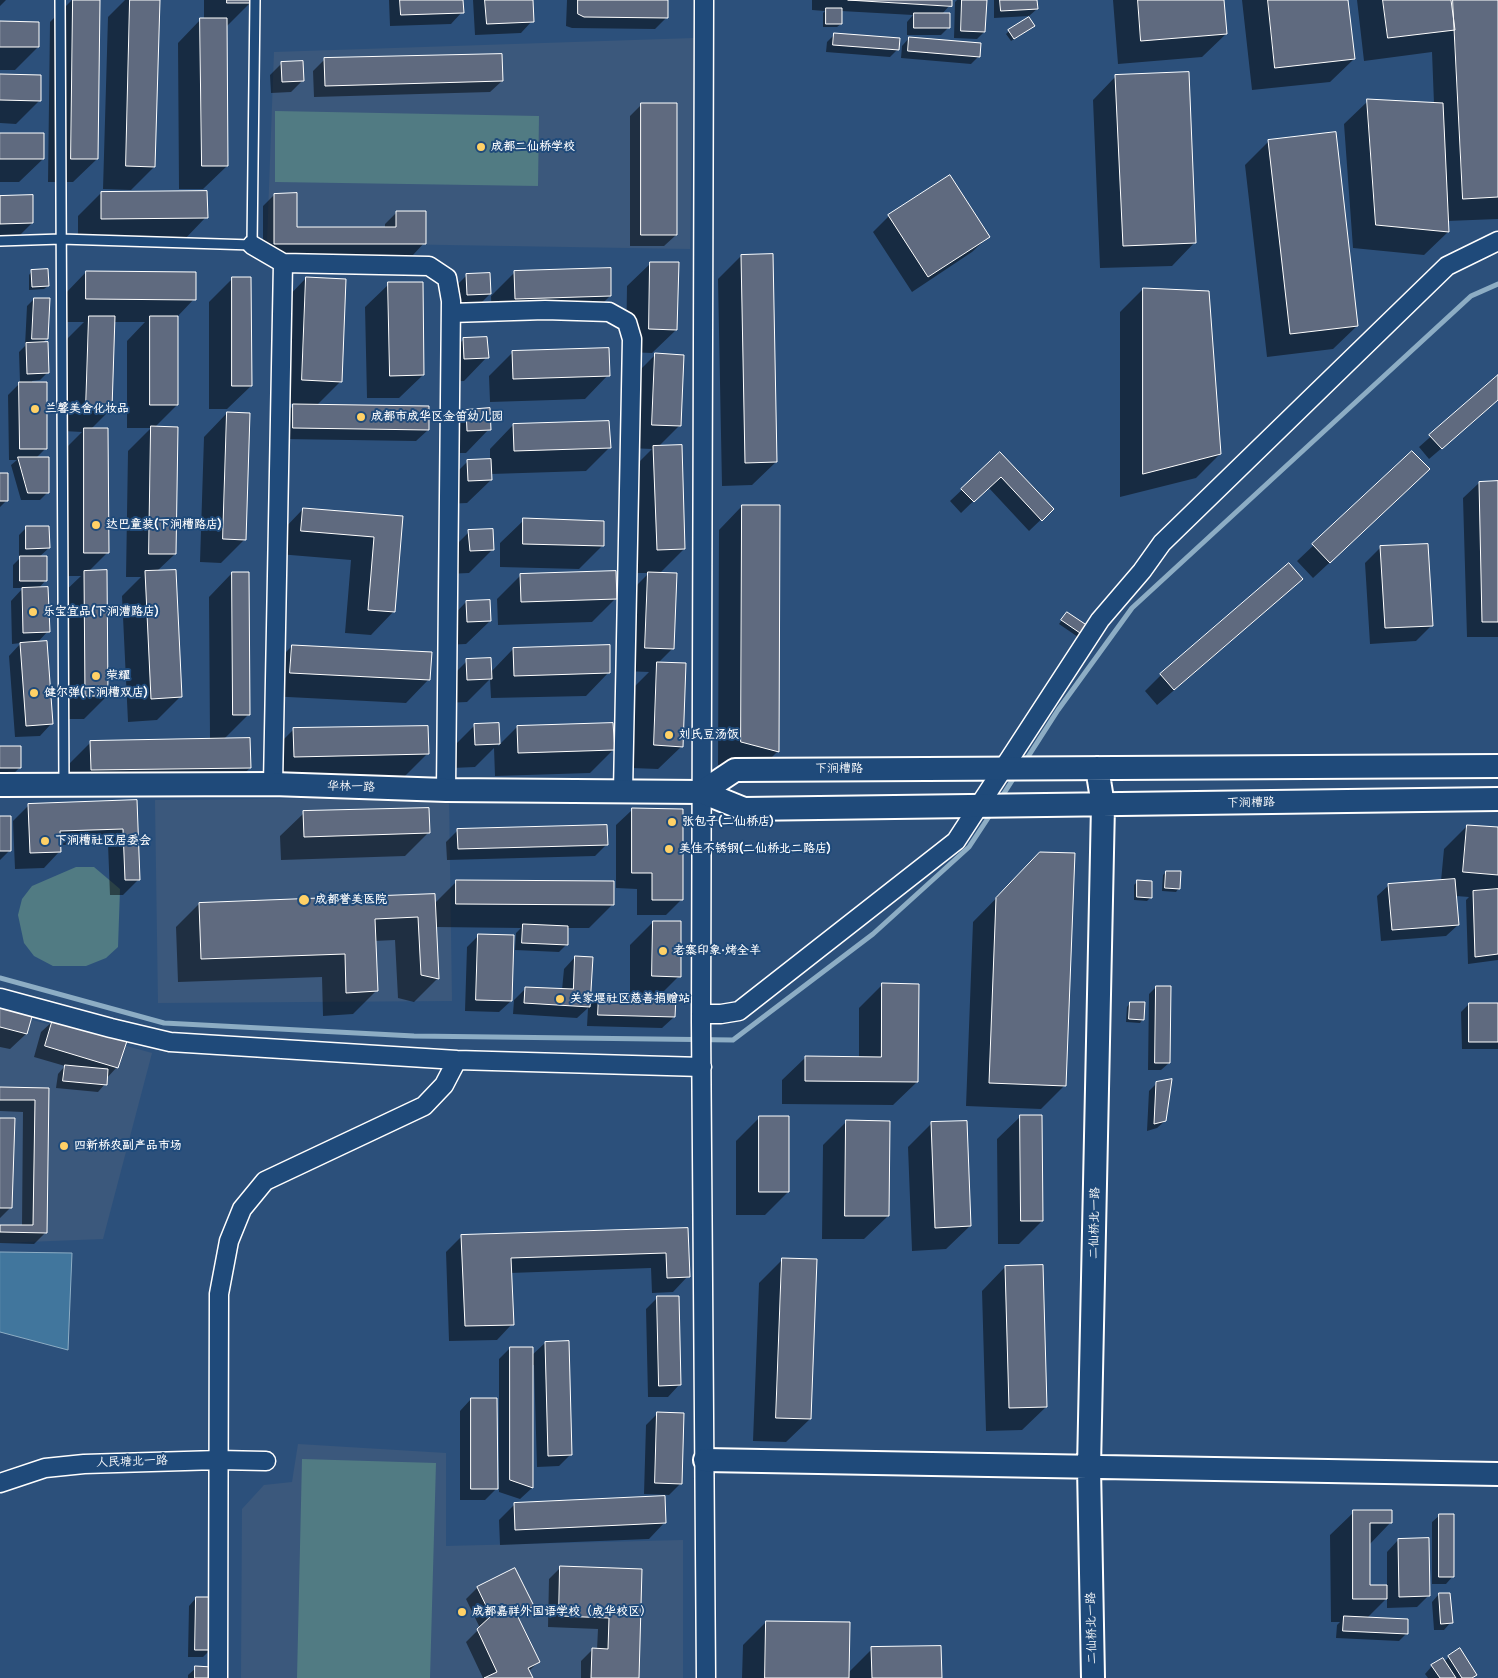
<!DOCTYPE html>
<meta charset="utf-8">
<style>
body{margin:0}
canvas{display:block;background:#2c507b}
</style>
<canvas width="1498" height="1678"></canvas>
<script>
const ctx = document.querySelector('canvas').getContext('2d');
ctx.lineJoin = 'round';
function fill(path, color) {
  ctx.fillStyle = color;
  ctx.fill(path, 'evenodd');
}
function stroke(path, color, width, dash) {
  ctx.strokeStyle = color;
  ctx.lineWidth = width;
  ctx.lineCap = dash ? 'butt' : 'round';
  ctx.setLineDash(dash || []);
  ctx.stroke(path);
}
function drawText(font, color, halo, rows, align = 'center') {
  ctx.font = font + ' Pangolin,"LXGW WenKai TC",sans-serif';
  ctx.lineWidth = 4;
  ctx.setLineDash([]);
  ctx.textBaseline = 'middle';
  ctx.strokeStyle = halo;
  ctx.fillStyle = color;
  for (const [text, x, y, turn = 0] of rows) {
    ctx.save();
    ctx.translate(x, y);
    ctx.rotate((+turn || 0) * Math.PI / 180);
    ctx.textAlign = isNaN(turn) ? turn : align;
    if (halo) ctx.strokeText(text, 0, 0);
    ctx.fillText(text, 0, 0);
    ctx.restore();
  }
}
fill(new Path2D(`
 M694,38l-4,211 -423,-7 7,-190z
 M449,797l3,204 -294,2 -3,-203z
 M0,1011l152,42 -49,186 -103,4z
 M298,1444l148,9v93l237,-6v138h-442l1,-169 22,-24 28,-3z`), '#3b587c');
fill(new Path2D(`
 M275,111l264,5 -1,70 -263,-4z
 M76,867h18l26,22 -2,58 -12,11 -20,8h-33l-19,-10 -10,-13 -6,-28 4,-16 10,-13z
 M302,1459l134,4 -6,215h-133z`), '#517b83');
const water = new Path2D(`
 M0,1252l72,1 -4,97 -68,-18z`);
fill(water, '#41769d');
stroke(water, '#8dadc4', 1);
fill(new Path2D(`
 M0,0h6l-6,6z
 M72,0h26l-1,159 -24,23h-25l2,-160z
 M125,0h34l-5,167 -23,23 -28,-1 5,-172z
 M204,0h46v3l-23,23v140l-24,23h-24l-1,-146 23,-24h3z
 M389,0h73v12l-11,12 -61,2z
 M473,0h71h-13l1,21 -11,12 -46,2z
 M567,0h100v17l-12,12 -83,-1 -6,-2z
 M812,0h139l-1,5 -8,9 7,13 -8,8h-34v-13l6,-7 -72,-4v13l-4,3h-14v-14l2,-2 -13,-1z
 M957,0h28l-1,32 -7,7 -23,-1 1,-36z
 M994,0h42l1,9 -8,7 -35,2z
 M1113,0h110l3,34 -24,23 -84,7z
 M1242,0h105l7,59 -24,23 -78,8z
 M1357,0h141v219l-51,2 1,11 -24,23 -71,-7 -9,-124 24,-23 66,3 -2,-52 -68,9z
 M0,22l38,25 -23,23h-15z
 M1030,29l-19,12 -5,-7 3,-3z
 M835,34l63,15 -8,8 -64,-5 1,-10z
 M909,38l70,18 -8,8 -70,-6 1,-12z
 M325,59l177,22 -12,11 -176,5 -1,-26z
 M282,63l20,18 -11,11 -20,1 -1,-18z
 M0,75l40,25 -24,24 -16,-1z
 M1116,76l79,166 -23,24 -72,2 -7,-168z
 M642,104l34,131 -12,11h-34v-130z
 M0,134l43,25 -24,23h-19z
 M1269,141l88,185 -24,23 -66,8 -22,-192z
 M101,193l105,24 -23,24 -105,1v-26z
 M274,195l21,33h90v-4l11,-11 28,30 -11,12h-150v-49z
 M0,197l32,26 -23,23h-9z
 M889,216l99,21 -16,15 -60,40 -39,-60z
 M741,256l35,206 -24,23 -30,1 -4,-207z
 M651,263l25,67 -24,23 -26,-1 1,-66z
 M32,271l16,15 -4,3 -15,1v-15z
 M86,272l108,27 -17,18v88l-23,23 21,126 -19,18 24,125 -23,23 -29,2 -6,-126 19,-19h-15l2,-126 23,-23h-24v-87l18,-19h-32l-2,87 -21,21 18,122 -20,20 19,124 -23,23h-22l-1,-124 20,-19h-20v-123l21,-21 -19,-1 3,-91 18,-18h-21v-26z
 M514,273l96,23 -23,23 -95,3 -1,-26z
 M467,275l23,19 -23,23 -24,-18z
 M306,278l35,103 -25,25 112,24 -12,11 -134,-2v-22l13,-13 -16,-1 4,-101z
 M232,279l19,107 -24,23h-18v-107z
 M389,284l34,91 -24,23h-32l-2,-91z
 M1143,289l77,165 -24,24 -76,19v-185z
 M34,299l13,39 -5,6 5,29 -7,7 -8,1 14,67 -10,10 12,34 -8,8h-19l-10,-35 6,-5h-8l-1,-65 12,-12 -1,-31 6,-6 2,-40z
 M464,339l23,18 -23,24 -23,1 -1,-19z
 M513,352l95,23 -23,24 -95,3 -1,-26z
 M656,354l23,72 -21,21 26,102 -25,25 14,74 -15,15 24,83 -24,23 -27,-1 3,-81 15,-15 -27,-1 3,-74 24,-24h-15l-4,-102 22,-22 -23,-1 3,-70z
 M1498,377v23l-69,59 -10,-12z
 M466,411l23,18 -23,24h-22l-1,-19z
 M227,413l18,126 -24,24 -21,-1 4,-125z
 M513,425l96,23 -23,23 -95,3v6l-24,23 -22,1 -1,-19 23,-23 23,-1v-12z
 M1412,452l1,33 -100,93 -16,-17z
 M1000,454l52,55 -23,22 -41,-44 -27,26 -11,-12z
 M0,474l7,26 -7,7z
 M1498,482v155h-31l-4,-139 16,-15z
 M742,506l35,246 -23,23 -36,-10 1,-235z
 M303,509l98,8 -7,94 -23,24 -26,-2 6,-73 -73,-6 2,-21z
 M524,520l79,25 -24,24 -79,-2v-24z
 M26,528l23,20 -10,9 7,23 -8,9 10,42 -11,12 14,81 -11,12 -25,1 -6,-81 12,-13 -9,1 -1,-43 12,-13h-10v-23l9,-9h-3v-21z
 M469,532l23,18 -23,23 -22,1 -1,-19z
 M1381,547l51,78 -16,16 -46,3 -5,-81z
 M1289,565l12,14 -16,15 -128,111 -12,-14 16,-16z
 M232,573l17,141 -26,26 27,28 -24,23 -158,2 -1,-27 24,-24 119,-2 -1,-143z
 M520,576l96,22 -24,24 -94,3 -1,-26z
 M466,602l24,19 -24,23 -22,1 -1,-19z
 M1064,617l18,17 -4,3 -19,-13z
 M292,646l137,33 -23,24 -138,-7 1,-27z
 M513,649l96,23 -23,24 -95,2 -1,-19 -23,23 -23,1v-19l23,-23 23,12z
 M475,725h22l1,21 19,-19 96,23 -23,23 -95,3 -1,-28 -19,19 -23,1 -1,-19z
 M293,730l134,24 -23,23 -133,3 -1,-27z
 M0,747l20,20 -20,21z
 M136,802l3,77 -16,16h-13l-2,-51 -49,1v7l-15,16 -29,1 -2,-48 16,-16z
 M632,810l50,89 -16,16h-29v-26l-21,-1v-63z
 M304,813l125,19 -24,24 -124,4 -1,-24z
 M0,817l10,33 -10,10z
 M1467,826l31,2v132l-30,4 -2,-64 3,-3 -13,-1 2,29 -12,11 -65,5 -4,-45 12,-11 52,-4 3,-32z
 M458,830l149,14 -12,12 -148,4 -1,-18z
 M1166,872l13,16 -3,4 -14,-1 1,-16z
 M1017,877l47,209 -23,23 -75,-3 7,-184z
 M457,881l155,24 -23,23h-22v16l-8,8 -44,-2 1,-17 5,-5 -86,-1 2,52 -23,23 -16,-4 -3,-58 -21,1 2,50 -23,23 -30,2 -1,-39 -144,5 -2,-55 23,-23 236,-1z
 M1138,881l13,16 -4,4 -13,-1v-15z
 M653,922l26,54 -22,22 17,19 -12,11 -75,-2 1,-18 -11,10 -64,-4 1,-14 12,-12 36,2 2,-21 11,-12 14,49 11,-10 30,1v-52z
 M479,935l32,66 -12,11 -34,-1 2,-64z
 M883,984l34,98 -24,23 -111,-1v-24l24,-23 53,1v-50z
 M1156,987l13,76 -8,7h-13l1,-76z
 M1130,1003l13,16 -3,4 -14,-1 1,-15z
 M1469,1004h29v45h-36l-1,-37z
 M0,1006l26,28 -16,15 -10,-2z
 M53,1021l64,46 -11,12 -1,5 -7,8 -42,-4 2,-14 7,-8 -31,-9 7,-25z
 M1157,1083l8,38 -8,7 -10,3 2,-40z
 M0,1089l48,1 -2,142 -12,12 -34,-1v-17h22l1,-114 -23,-1z
 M1021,1116l21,105 -23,23h-21l-1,-105z
 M759,1118l29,74 -23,23h-29v-74z
 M0,1119l11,88 -11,11z
 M847,1121l41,95 -24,23h-42l1,-94z
 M932,1123l38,103 -24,23 -34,2 -4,-104z
 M686,1229l2,47 -15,16 -21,1 -1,-25 -141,5 2,51 -15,16 -48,1 -3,-89 16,-16z
 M783,1259l27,160 -24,23 -33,-1 6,-158z
 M1005,1267l41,140 -24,23 -36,1 -4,-140z
 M658,1297l21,88 -11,12h-20l-2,-88z
 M545,1343l26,111 -12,12 -22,1 -3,-102h-2v123l-12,11 -21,-7v-133l11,-11 21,8z
 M471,1399l25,90 -11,11h-25v-89z
 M657,1414l23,70 -11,11 -25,-1 2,-69z
 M515,1504l149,19 -15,16 -149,6 -1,-25z
 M1354,1512l37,10 -22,23 -1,41 19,1v-35l11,-12 30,56 -11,11 -30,1v-10l-20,20 40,15 -8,8 -63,-3 1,-13 3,-3h-9l-1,-87z
 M1440,1515l13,61 -7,8h-14v-62z
 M561,1567l80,3 -3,108h-57v-17l12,-12 4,1 1,-21 -50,-2 1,-48z
 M477,1588l56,18 -15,13 21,42 -11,11 3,6h-48l-17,-36 14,-14 -14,-29z
 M1439,1594l12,28 -7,8h-10l-2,-28z
 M196,1598l14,52 -7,7h-15l1,-51z
 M766,1622l82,51 24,-24 69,29h-199l1,-33z
 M1449,1657l26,18 -3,3h-44l-3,-4 7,-8 12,-4z
 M196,1668l14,10h-22v-3z`), '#0007');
stroke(new Path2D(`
 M1024,763l34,-53 74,-102 339,-312 27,-12
 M1001,798l14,-22
 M0,978l164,45 250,13 319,4 140,-106 96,-87 23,-35`), '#8dadc4', 5);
const building = new Path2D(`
 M73,0h27l-2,159h-27z
 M130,0h30l-5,167 -29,-1z
 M227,0h24v3h-24z
 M400,0h63l1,13 -63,2z
 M485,0h48l1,22 -47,2z
 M578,0h90v18l-84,-1 -6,-3z
 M848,0h104v6z
 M962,0h25l-2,32 -24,-1z
 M1000,0h37l1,9 -37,2z
 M1138,0h86l3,34 -86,7z
 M1268,0h80l7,59 -80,9z
 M1383,0h68l4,30 -67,8z
 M1453,0h45v197l-35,2z
 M826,8h16v16h-16z
 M914,13h36v15h-36z
 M1029,17l6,9 -21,13 -6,-9z
 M200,18h27l1,148h-26z
 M0,21l39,1v25h-39z
 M834,33l66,5 -1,12 -66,-5z
 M909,37l72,6 -1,14 -72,-6z
 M502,54l1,27 -178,5 -1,-28z
 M303,61l1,20 -22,1 -1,-20z
 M1189,72l7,171 -73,3 -8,-171z
 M0,74l41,1v26l-41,-1z
 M1367,99l76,4 6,129 -73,-7z
 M641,103h36v132h-36z
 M1336,132l22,194 -68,8 -22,-194z
 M0,133h44v26h-44z
 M950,175l40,62 -62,40 -40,-62z
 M207,191l1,27 -107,1v-27z
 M297,193v34h99v-16h30v33h-152v-50z
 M33,195v28l-33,1v-28z
 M773,254l4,208 -32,1 -4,-208z
 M650,262h29l-2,68 -28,-1z
 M611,268v28l-96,3 -1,-28z
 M48,269l1,17 -17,1 -1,-17z
 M86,271l110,1v28l-110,-1z
 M490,273l1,21 -24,1 -1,-21z
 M232,277h19l1,109h-20z
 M306,277l40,2 -4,103 -40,-2z
 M388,282h35l1,93 -34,1z
 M1143,288l66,3 12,163 -78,20z
 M34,298h16l-2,41h-16z
 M89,316h26l-3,93 -26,-1z
 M150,316h28v89h-28z
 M487,337l2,21 -25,1 -1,-21z
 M48,342l1,31 -22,1 -1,-31z
 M609,348l1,28 -97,3 -1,-28z
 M655,353l29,2 -3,71 -29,-1z
 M1498,375v25l-56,49 -13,-14z
 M19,382h28v67h-27z
 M293,404l136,2v24l-136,-2z
 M490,408l1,22 -24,1 -1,-21z
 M227,412l23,1 -4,127 -23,-1z
 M609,421l2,27 -97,3 -1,-27z
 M151,426l27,1 -2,127h-27z
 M84,428h24l1,125h-25z
 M682,445l3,104 -28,1 -4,-104z
 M1412,451l18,18 -100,94 -18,-19z
 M1000,452l54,57 -12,12 -41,-44 -27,25 -13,-13z
 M18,457h31v36h-21z
 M491,459l1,21 -24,1 -1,-21z
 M0,473h8v28h-8z
 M1498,481v141h-16l-3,-140z
 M742,505h38l-1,247 -38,-10z
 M303,508l100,8 -8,96 -27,-2 6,-73 -73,-6z
 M523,518l81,3v25l-81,-2z
 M26,526h23l1,22 -24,1z
 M493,529l1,21 -24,1 -2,-21z
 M1428,544l5,82 -48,2 -5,-82z
 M20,556h27v25h-27z
 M1289,563l14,16 -129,111 -14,-16z
 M107,570l1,126h-23l-1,-125z
 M176,570l6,127 -31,2 -6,-128z
 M616,571l1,28 -96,3 -1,-28z
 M232,572h17l1,143h-17z
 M648,572l29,1 -3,76 -29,-1z
 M48,587l2,45 -27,1 -1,-45z
 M490,600l1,21 -24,1 -1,-21z
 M1067,612l21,14 -5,9 -22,-15z
 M47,641l6,83 -27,2 -6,-83z
 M292,645l140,7 -2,28 -140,-7z
 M610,645v28l-96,3 -1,-28z
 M491,658l1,21 -25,1 -1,-21z
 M657,662l29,1 -3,84 -29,-2z
 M499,723l1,21 -25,1 -1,-21z
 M613,723l2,27 -97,3 -1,-27z
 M428,726l1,28 -135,3 -1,-29z
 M250,738l1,30 -160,2 -1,-29z
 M0,746h21v22h-21z
 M137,800l3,80h-15l-2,-51 -63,2 1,21 -31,1 -2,-49z
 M429,808l1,25 -126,4 -1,-26z
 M632,808l51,1v91h-31v-27h-20z
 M0,816h11v35h-11z
 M607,825l1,20 -150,4 -1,-20z
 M1467,825l31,2v48l-35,-3z
 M1040,852l35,1 -9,233 -77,-3 7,-185z
 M1166,871h15l-1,18 -15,-1z
 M1455,879l4,46 -67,5 -4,-46z
 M456,880l158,1v24l-158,-1z
 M1137,880l15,1v17l-15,-1z
 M1498,889v65l-23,3 -2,-66z
 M435,894l4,85 -18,-4 -3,-58 -43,2 3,72 -32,2 -1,-39 -144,5 -2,-56z
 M653,921h28v56l-29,-1z
 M523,924l45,2v19l-46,-2z
 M478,934l36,1 -2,66 -36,-1z
 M575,956l18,1 -3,50 -66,-4 1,-16 48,2z
 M882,983l37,1 -1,98 -113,-1v-25l76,1z
 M1156,986h15l-1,77h-15z
 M599,995l77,2 -1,20 -77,-2z
 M1130,1002h15l-1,18 -15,-1z
 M1469,1003h29v39h-29z
 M0,1004l33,9 -6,21 -27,-7z
 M53,1019l74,22 -9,27 -73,-22z
 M65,1065l43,4 -1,16 -44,-4z
 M1172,1079l-6,42 -12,3 2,-42z
 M0,1087l49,1 -2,145 -47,-1v-7h33l2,-125h-35z
 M1020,1115h22l1,106h-22z
 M759,1116h30v76h-30z
 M0,1118h15l-3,90h-12z
 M846,1120l44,1 -1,95h-44z
 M967,1121l4,105 -36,2 -4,-106z
 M688,1228l2,49 -23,1 -1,-25 -155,5 3,67 -49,1 -4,-91z
 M782,1258l35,1 -6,160 -35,-1z
 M1043,1265l4,142 -38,1 -4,-142z
 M657,1296h22l2,89 -22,1z
 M569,1341l3,114 -24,1 -3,-114z
 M510,1347h23v141l-23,-8z
 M471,1398h26l1,91h-27z
 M657,1412l27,1 -2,71 -27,-1z
 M665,1496l1,27 -151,7 -1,-27z
 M1353,1510h39v13h-22v62h17v14h-34z
 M1439,1514h15v63h-15z
 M1429,1538l1,58 -31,1 -1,-58z
 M560,1566l82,3 -3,109h-48l1,-30 16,1 1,-31 -50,-2z
 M515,1568l19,38 -17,9 23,47 -12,6 5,10h-49l13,-6 -20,-43 14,-13 -14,-29z
 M1439,1593h11l3,30 -12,1z
 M196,1597h16v53h-17z
 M1344,1616l64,3v15l-65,-3z
 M766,1621l84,1 -1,56h-84z
 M941,1646l1,32h-70l-1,-31z
 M1460,1648l17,27 -5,3h-10l-14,-22z
 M1443,1658l13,20h-16l-9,-13z
 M195,1666l17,1v11h-17z`);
fill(building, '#5f6a7f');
stroke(building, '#fff', 1);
const service = new Path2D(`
 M60,0l4,785
 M0,241l61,-2 191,6 3,-245`);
const minor = new Path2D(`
 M704,0l-3,1021 5,657
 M252,245l31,18 -10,521
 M283,263l146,3 18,12 4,23 -5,489
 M451,313l94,-3 64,2 18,10 5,17 -9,453
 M0,998l111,30 59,14 287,18 245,7
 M701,1014h20l18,-3 217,-170 144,-221 42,-49 20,-28 285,-277 51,-25
 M0,1483l45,-15 39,-4 134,-4 48,1
 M218,1678l1,-384 10,-53 13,-32 23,-28 159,-75 20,-21 13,-25`);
const tertiary = new Path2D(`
 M0,785l273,-1 173,6 256,2 42,17 754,-10
 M702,792l33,-22 763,-4
 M705,1460l793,14
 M1093,1678l-4,-211 14,-662 -6,-37`);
stroke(service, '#fff', 12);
stroke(minor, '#fff', 21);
stroke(tertiary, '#fff', 26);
stroke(service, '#1f4a7a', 9);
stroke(minor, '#1f4a7a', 18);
stroke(tertiary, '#1f4a7a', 22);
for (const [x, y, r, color] of [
 [481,147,5,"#ffd166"],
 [35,409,5,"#ffd166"],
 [361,417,5,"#ffd166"],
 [96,525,5,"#ffd166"],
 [33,612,5,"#ffd166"],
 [96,676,5,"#ffd166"],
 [34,693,5,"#ffd166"],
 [669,735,5,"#ffd166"],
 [672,822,5,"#ffd166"],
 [45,841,5,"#ffd166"],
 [669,849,5,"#ffd166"],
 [304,900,6,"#ffd166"],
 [663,951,5,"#ffd166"],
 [560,999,5,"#ffd166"],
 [64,1146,5,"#ffd166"],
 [462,1612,5,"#ffd166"]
]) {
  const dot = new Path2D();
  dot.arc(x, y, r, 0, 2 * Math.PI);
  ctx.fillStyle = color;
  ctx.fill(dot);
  stroke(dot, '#1f4a7a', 2);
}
drawText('bold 12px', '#fff', '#1f4a7a', [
 ["成都二仙桥学校",491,147],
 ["兰馨美舍化妆品",45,409],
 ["成都市成华区金笛幼儿园",371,417],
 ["达巴童装(下涧槽路店)",106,525],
 ["乐宝宜品(下涧漕路店)",43,612],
 ["荣耀",106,676],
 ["健尔弹(下涧槽双店)",44,693],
 ["刘氏豆汤饭",679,735],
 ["张包子(二仙桥店)",682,822],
 ["下涧槽社区居委会",55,841],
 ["美佳不锈钢(二仙桥北二路店)",679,849],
 ["成都誉美医院",315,900],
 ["老寨印象·烤全羊",673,951],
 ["关家堰社区慈善捐赠站",570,999],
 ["四新桥农副产品市场",74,1146],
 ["成都嘉祥外国语学校（成华校区）",472,1612]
], 'left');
drawText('12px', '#fff', '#1f4a7a', [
 ["下涧槽路",839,769],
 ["华林一路",351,787,2],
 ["下涧槽路",1251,803,-1],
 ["二仙桥北一路",1095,1223,-89],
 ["人民塘北一路",132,1462,-2],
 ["二仙桥北一路",1092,1628,-91]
]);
</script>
